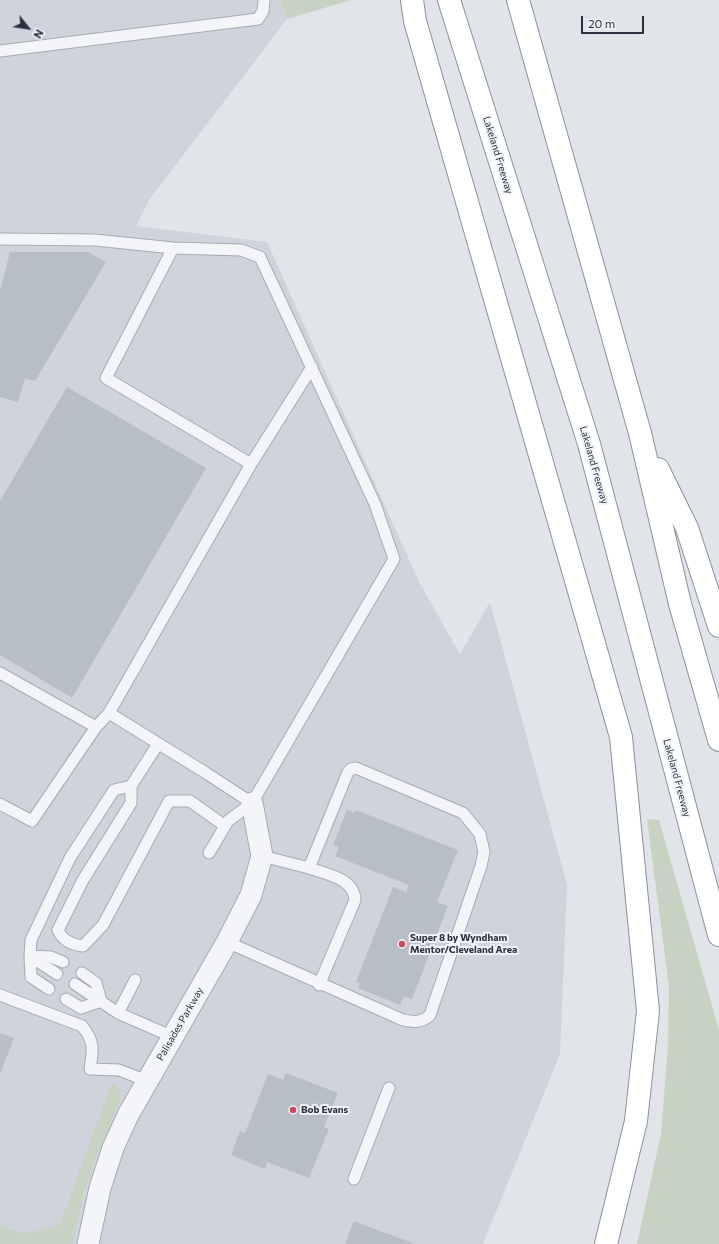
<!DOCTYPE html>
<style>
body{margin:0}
#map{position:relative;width:719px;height:1244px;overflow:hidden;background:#e1e4e9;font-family:Commissioner,sans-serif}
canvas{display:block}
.north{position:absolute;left:8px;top:8px;width:40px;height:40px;-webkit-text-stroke:3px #f0f3f7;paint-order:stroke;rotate:120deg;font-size:11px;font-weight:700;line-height:16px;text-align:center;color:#2a3240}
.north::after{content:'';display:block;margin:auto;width:14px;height:18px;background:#2a3240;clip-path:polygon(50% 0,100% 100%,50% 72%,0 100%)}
.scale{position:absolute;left:581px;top:16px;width:63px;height:18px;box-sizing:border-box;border:2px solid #2a3240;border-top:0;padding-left:5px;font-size:12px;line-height:14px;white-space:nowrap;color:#2a3240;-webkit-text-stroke:3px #f0f3f7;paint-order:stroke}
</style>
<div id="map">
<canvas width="719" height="1244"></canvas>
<div class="north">N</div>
<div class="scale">20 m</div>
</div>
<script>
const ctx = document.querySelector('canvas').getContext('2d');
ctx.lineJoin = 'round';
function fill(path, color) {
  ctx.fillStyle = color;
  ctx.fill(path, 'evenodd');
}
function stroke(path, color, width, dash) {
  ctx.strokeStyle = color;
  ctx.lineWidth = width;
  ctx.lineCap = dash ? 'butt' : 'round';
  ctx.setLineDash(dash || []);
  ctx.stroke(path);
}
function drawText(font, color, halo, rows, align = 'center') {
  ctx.font = font + ' Commissioner,sans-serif';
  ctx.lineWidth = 4;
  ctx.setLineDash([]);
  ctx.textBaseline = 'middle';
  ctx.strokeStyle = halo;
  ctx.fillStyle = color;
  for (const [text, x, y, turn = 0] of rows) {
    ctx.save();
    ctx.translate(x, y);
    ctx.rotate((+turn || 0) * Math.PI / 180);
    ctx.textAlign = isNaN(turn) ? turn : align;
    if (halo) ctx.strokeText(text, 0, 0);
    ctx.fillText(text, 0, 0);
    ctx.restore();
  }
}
fill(new Path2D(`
 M0,0h281l6,19 -138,181 -13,26 131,16 152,340 41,72 30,-52 77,283 -7,169 -77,190h-483z`), '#cfd3db');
fill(new Path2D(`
 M281,0h70l-64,19z
 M647,819l12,1 60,210v214h-82l24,-110 7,-88 1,-59z
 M111,1084l7,3 3,12 -26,60 -11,34 -12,51h-72v-19c29,14 31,5 60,0z`), '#c7d3c2');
fill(new Path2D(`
 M10,252h78l18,10 -71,119 -10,-3 -7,24 -18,-5v-106z
 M67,387l139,81 -134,230 -72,-43v-154z
 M347,810l7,3 2,-3 102,40 -21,52 11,4 -36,93 -8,-3 -4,9 -42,-17 2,-5 -4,-1 37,-95 13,5 3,-7 -74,-29 4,-9 -6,-2z
 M0,1033l14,5 -14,36z
 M286,1073l52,20 -14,34 5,2 -20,49 -42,-16 -2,7 -34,-14 9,-24 5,2 23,-59 15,6z
 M354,1221l61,23h-70z`), '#b8bec6');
const lane = new Path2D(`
 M0,51l258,-32 5,-8 1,-11
 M0,239l95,1 78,8 68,2 19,7 115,247 19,55 -142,244 -24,18 -19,32
 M251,464l61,-97
 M0,673l96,54
 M109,713l142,-249 -145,-86 67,-130
 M158,744l-27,42v17l-48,77 -25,50c5,11 13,14 25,16l20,-21 66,-124h21l35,25
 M0,804l32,17 64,-94 13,-14 97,60 46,30
 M309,868c17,6 45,10 46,32l-36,85
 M227,942l176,78c10,2 19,3 27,-5l51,-149 3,-14 -4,-18 -17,-21 -107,-45 -5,1 -3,3 -39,96 -47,-12
 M57,974l-27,-18 1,-16 39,-82 44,-68 17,-4
 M75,984l43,29 55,24
 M49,989l-18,-12 -1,-21 21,1 12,5
 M0,995l82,31c13,16 11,24 8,43l29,1 28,11
 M66,999l15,9 20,-7 -5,-18 -14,-10
 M118,1013l17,-33
 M354,1179l35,-91`);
const street = new Path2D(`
 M88,1244l12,-56 13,-40 15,-33 99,-173 24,-47 11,-39 -10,-53`);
const highway = new Path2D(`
 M412,0l3,21 206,716 27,274 -12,110 -30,123
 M449,0l140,444 130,491
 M518,0l122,433 40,171 39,136
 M658,469l29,59 32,98`);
stroke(lane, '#a6abb3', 13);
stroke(street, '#a6abb3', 23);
stroke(highway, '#89929f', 24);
stroke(lane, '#f4f5f8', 11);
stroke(street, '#f4f5f8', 21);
stroke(highway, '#fff', 22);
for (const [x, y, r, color] of [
 [402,944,4,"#ca4a5f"],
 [293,1110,4,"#ca4a5f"]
]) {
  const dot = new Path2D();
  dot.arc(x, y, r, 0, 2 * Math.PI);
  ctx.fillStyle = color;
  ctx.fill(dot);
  stroke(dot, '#f0f3f7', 1.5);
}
drawText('10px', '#2a3240', '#f0f3f7', [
 ["Lakeland Freeway",498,155,73],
 ["Lakeland Freeway",594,465,74],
 ["Lakeland Freeway",677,778,75],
 ["Palisades Parkway",180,1024,-60]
]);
drawText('bold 10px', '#2a3240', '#f0f3f7', [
 ["Super 8 by Wyndham",410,938],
 ["Mentor/Cleveland Area",410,950],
 ["Bob Evans",301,1110]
], 'left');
</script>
